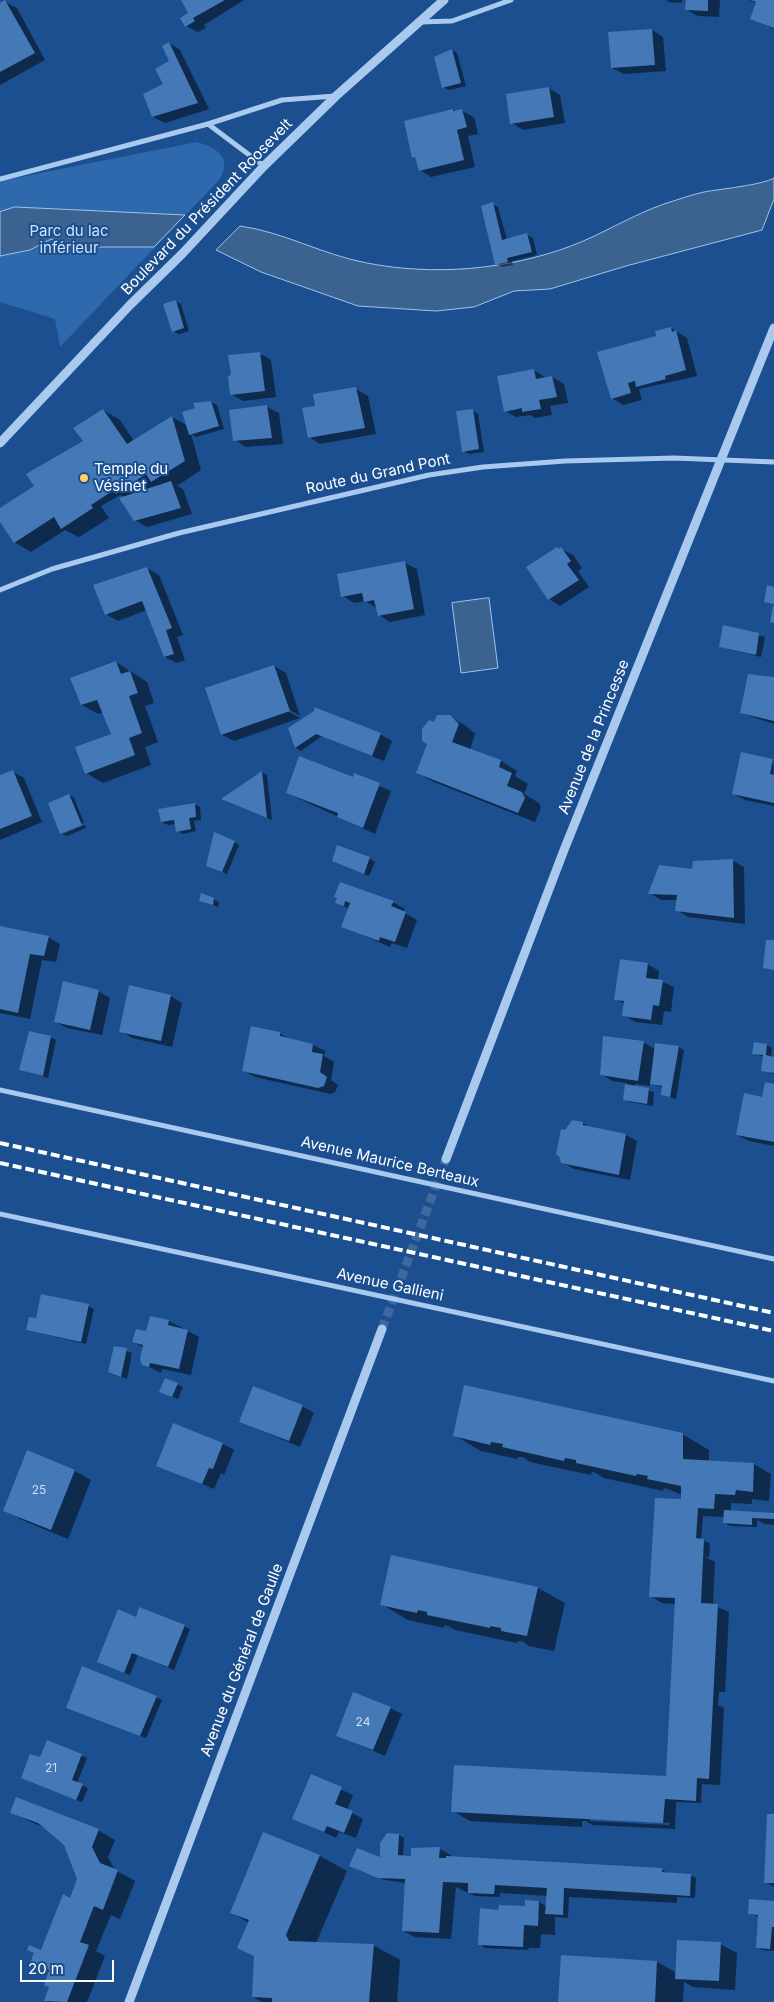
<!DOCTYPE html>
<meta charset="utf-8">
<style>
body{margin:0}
#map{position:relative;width:774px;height:2002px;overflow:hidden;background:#1b4f8f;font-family:Inter,sans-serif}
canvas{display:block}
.scale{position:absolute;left:20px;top:1960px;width:94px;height:22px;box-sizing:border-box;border:2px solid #fff;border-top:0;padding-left:6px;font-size:15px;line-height:18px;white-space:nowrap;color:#fff;-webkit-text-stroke:4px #1b4f8f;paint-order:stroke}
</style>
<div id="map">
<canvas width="774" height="2002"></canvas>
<div class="scale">20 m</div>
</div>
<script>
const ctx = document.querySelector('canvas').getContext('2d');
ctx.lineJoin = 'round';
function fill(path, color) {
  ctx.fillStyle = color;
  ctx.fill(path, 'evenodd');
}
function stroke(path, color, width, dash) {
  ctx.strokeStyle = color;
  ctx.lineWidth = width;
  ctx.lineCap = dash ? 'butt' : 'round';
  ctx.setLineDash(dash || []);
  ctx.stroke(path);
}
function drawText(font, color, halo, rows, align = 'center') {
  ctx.font = font + ' Inter,sans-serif';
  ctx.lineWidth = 4;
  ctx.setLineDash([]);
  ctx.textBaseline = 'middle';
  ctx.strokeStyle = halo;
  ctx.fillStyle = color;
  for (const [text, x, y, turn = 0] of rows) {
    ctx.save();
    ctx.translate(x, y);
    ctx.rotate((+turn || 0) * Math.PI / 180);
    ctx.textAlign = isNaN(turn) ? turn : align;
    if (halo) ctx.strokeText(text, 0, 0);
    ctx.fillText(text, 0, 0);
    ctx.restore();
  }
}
fill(new Path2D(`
 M197,142c20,6 35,15 23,37l-160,168 -5,-28 -55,-17v-121z`), '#2e69ad');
const water = new Path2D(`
 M774,178v21l-12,31 -136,36 -76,23 -36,2 -40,16 -38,4 -78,-5 -97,-34 -45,-22 24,-24c44,6 83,29 127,37 66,13 140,7 204,-17 32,-12 61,-31 93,-42 13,-4 26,-9 40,-12 16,-3 59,-7 70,-14z
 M15,207l170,8 -31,32h-83l-20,-8 -21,11 -30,6v-44z
 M489,598l9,70 -37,5 -9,-70z`);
fill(water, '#3c6290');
stroke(water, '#9cc4f0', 1);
fill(new Path2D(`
 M182,0h62l-40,25 2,3 -8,4 -12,-6 3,-12z
 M666,0h16v3l-13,-1z
 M687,0h33l-1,17 -21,-1 -11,-6z
 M749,0h25v29l-22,-11 5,-15z
 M5,2l12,6 28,52 -45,25v-80z
 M652,30l11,7 3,34 -42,3 -12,-6z
 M169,43l11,7 29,59 -44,14 -12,-6 17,-56z
 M452,50l5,3 9,33 -17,4 -6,-3z
 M549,88l11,7 5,28 -42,7 -11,-7z
 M453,110l9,1 12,6 4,17 -10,2 7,31 -44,10 -11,-7 -3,-11 -4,-2z
 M492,204l6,3 9,33 20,-5 6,3 4,17 -25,6 1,4 -11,2 -5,-3z
 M176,301l5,3 8,27 -10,3 -6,-3z
 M671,328l16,10 10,38 -58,13 3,11 -19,5 -11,-7z
 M259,353l12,7 5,37 -33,4 -12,-7z
 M534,370l12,8 6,-1 12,7 4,19 -18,3 2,9 -17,3 -5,-3 -14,2 -11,-6z
 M356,389l12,7 8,38 -56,10 -11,-7z
 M211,402l6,3 7,24 -28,8 -5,-3 10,36 -24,16 6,3 9,25 -45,13 -12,-7 -10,-23 -5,-2 -19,11 8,12 -30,19 -14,-7 -34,22 -17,-10 -14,-22v-10l35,-24 -7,-11 56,-33 19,-32 17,10 14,21 38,-24 16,9z
 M267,407l12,6 4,31 -37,3 -11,-7z
 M472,410l6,4 6,38 -15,2 -5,-3z
 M561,549l12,6 9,13 -4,3 11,16 -29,19 -11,-7z
 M405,563l12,6 8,46 -35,7 -11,-7 -2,-7 -12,-7 -11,2 -11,-7z
 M147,568l12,7 24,60 -6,2 8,23 -8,3 -12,-6 -18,-47 -29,11 -12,-7z
 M724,627l41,10 -4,20 -41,-10z
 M116,662l31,20 7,21 -9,3 13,36 -13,5 6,18 -48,18 -17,-10 26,-38 -8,-23 -6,2 -16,-9z
 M274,666l12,7 14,43 -15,-9 -1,2 16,9 -66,23 -12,-6z
 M758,675l16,3v46l-33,-11z
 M449,716l17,10 9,8 -5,16 31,11 16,10 -2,5 13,8 -4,10 15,9 2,5 -6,14 -101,-40 -17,-9 18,-50z
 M290,728l90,6 12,7 -8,20 -62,-25 -21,15 -5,-3z
 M773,760l1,46 -29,-6 -11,-6z
 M12,771l12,7 18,44 -42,18v-64z
 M262,772l5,3 5,45 -44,-18z
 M355,775l36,16 -16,43 -88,-41 66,-15z
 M69,795l5,3 10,25 -21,8v3l22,-9 1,3 -19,8 -6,-3z
 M194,804l6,3 1,13 -7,1 2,10 -13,3 -6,-3 -1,-7 -8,1 -6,-3z
 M234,842l5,3 -12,29 -19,-8z
 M369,858l6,4 -6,14 -36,-15z
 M733,861l11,6 1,57 -57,-7 -11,-7 1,-10h-17l-11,-7 43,-23z
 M339,898l54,4 12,7 -2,3 14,8 -10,28 -15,-5 -2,4 -48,-21 7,-17 -12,-7z
 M213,899l6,3 -1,5 -17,-7z
 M0,927l48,10 12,7 -4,18 -14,-2 -12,59 -30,-6z
 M647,964l12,7 -1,9 16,7 -3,25 -7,-1 -2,14 -27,-3 -11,-7 1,-11 -9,-5z
 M130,987l41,9 11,7 -10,44 -40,-9 -11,-7z
 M98,991l12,7 -8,37 -35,-7 -11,-6z
 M279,1033l10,6 24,6 12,6 -1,5 10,6 -3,18 7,5 -3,7 -4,2 -76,-17 -12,-7z
 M50,1037l6,3 -8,38 -27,-8z
 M643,1042l12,7 24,-2 5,3 -8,49 -14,-5 1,-6 -13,-5v3l-15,-2v3l19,5 -1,14 -23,-4 -6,-3 3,-16 -15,-2 -11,-7z
 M767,1045l5,3 -1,9 3,1v16l-12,-4 2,-13 -10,-4z
 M774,1085v61l-25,-5 -12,-6z
 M583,1123l8,5 35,7 11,6 -7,39 -56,-11 -12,-7 4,-31z
 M88,1306l6,3 -8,35 -59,-14 10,-10z
 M169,1321l30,16 -8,38 -29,-6 -1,4 -18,-9 1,-16 -10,-6z
 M115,1347l17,6 -5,26 -12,-4z
 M166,1380l17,7 -5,12 -12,-5z
 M302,1406l12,7 -14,34 -59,-25z
 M682,1434l27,16v12l45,2 17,10 -2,27 -17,-2v5l-21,-1v8l43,3v11l-9,-1 -8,-4v7l-27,-1 -5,-3v-6l-22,-1 -2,24 9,3 -1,14h-4l10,5 -2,43 16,7 -4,80h-6l-1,13 6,3 -4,77 -18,-1 -1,19 -25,-1 -1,27 -83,-4 -6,-4h-4v6l-112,-6 -17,-10 214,-33 9,-174 -14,-1 -12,-7 32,-101 -14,-6 -4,-1 -1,3 -59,-13 -8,-5 -4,-1 -1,3 -61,-13 -7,-5h-5l-1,2 -36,-8 -27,-16zM590,1818l80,5 -1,2 -79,-4z
 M223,1444l11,6 -10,25 -3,-2 -7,16 -57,-24z
 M28,1452l47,19 16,9 -23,59 -46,-19 -17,-10z
 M392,1556l146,32 27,15 -11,48 -25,-5 -7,-5h-5v2l-62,-13 -7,-4 -4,-1v3l-36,-8 -27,-16z
 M184,1626l6,3 -16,41 -36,-15 -8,20 -26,-10z
 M156,1697l6,3 -16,38 -73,-28z
 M390,1708l12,6 -17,42 -47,-20z
 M47,1741l40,17 -10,25 11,5 -6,14 -54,-22 12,-21z
 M311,1776l42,19 -6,15 16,9 -7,19 -17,-6 -3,6 -42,-20z
 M17,1799l82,32 16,9 -7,17 7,13 20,11 -15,38 -9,-4 -15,36 9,5 -18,46h-39l-3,-2 5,-13 -1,-15 -17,-10 10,-11 28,-52 8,-20 -13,-35 -18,-15 -35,-16z
 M774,1815v72l-9,-5z
 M263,1833l57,23 27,15 -31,72 57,2 27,15 -3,42h-135l-9,-5 3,-40 -17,-9 10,-25 -18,-11z
 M399,1835l5,3 -1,18 9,1 28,-8 11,6v3l211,12 6,3 22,2 6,3 -1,20 -18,-1v6l-108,-6 -1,21 -13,-1v18l-14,-1 -1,14h-11l-1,2 -43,-2 -5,-4 19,-33 27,-4 13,-5 8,5 1,-11 -48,-3v4l-25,-1 -19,-9 -5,52 -36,-2 -12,-6 3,-48 -21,-3 -29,-11 25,-10z
 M774,1902v49l-12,-1 -5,-3 2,-30 -10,-4z
 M720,1944l17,9 -2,37 -42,-3 -9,-5 -1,20h-124l3,-45 95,5 20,11z`), '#0007');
fill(new Path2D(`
 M5,0l30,53 -35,19v-69z
 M181,0h44l-32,18 2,3 -10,6 -5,-9 8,-5z
 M686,0h22v11l-23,-1z
 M751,0h23v28l-24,-9 6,-17z
 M652,29l3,36 -44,3 -3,-36z
 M169,42l29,61 -46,14 -9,-23 20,-10 -8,-15 14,-8 -7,-15z
 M452,49l9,34 -19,5 -8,-31z
 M549,87l5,30 -44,7 -4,-30z
 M453,109v2l9,-2 5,18 -10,3 7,30 -45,11 -4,-14 -3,1 -8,-37z
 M493,202l9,38 25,-7 5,19 -25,6 1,4 -13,3 -14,-59z
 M176,300l8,28 -12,4 -9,-28z
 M671,327l1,5 4,-2 10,40 -21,6 1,3 -30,8 -1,-6 -7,2 3,10 -20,6 -14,-47 59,-16 -1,-5z
 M260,352l5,39 -35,4 -2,-19 3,-1 -3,-20z
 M534,369l2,10 16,-3 5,21 -18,3 2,9 -19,3v-4l-18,4 -7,-36z
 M356,387l9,41 -57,10 -6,-30 13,-2 -2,-12z
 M211,401l8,25 -30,9 -7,-23 13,-4 -2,-5z
 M267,405l5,33 -39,3 -4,-31z
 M103,409l24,35 45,-28 13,45 -34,21 -5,-8 -30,20 -2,-4 -23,15 2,3 -32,21 -7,-12 -40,26 -14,-21v-14l34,-22 -8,-12 57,-33 -10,-13z
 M473,409l6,40 -17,3 -6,-41z
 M171,481l10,27 -47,13 -15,-23z
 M557,547l2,2 2,-2 10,14 -4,3 12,16 -31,20 -22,-33z
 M405,561l9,48 -36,7 -4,-16 -10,2 -2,-9 -21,4 -4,-23z
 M147,567l25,61 -6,2 8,24 -10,3 -22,-56 -37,14 -12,-30z
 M767,585l7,2v17l-10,-2z
 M773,606h1v17l-4,-1z
 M723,625l36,8 -3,22 -37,-8z
 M116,661l5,13 9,-3 8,22 -9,3 13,37 -13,5 6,17 -50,19 -10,-27 36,-13 -14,-34 -16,5 -11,-27z
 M274,665l16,46 -69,24 -16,-47z
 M748,674l26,3v44l-34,-8z
 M314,707l67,26 -9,23 -56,-22 -21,14 -7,-20 26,-17z
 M437,715h13l9,9 -7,18 49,18 -2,7 13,6 -5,13 15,6 3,6 -7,15 -102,-40 11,-29 -5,-3v-12l7,-9 5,2z
 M741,752l32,7 -3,15 4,1v28l-42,-9z
 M299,756l54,21 1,-4 26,10 -17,45 -26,-11 1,-4 -52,-20z
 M13,770l19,46 -32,13v-54z
 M262,771l5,47 -46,-19z
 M69,794l13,31 -22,9 -12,-31z
 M195,803l1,14 -7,1 2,11 -15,3 -2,-12 -13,2 -3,-13z
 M214,832l21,9 -13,31 -16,-6z
 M337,845l33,12 -6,17 -32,-13z
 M733,859l1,59 -59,-7 2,-16 -29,-1 11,-29 33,4 1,-8z
 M340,882l54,19 -3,5 15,6 -11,30 -15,-5 -1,4 -38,-14 9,-24 -5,-2 -1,5 -9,-3 2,-5 -3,-1z
 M201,893l13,5 -1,7 -14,-4z
 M0,926l49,10 -5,20 -14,-2 -12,59 -18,-4z
 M766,940h8v30l-11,-2z
 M620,959l28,4 -2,15 17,2 -4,26 -6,-1 -2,15 -29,-4 2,-15 -10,-1z
 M63,981l36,9 -9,40 -36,-8z
 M129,985l42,10 -10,46 -42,-9z
 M251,1026l29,6v4l33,8 -1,8 11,2 -3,18 7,5 -3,9 -6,2 -76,-17z
 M29,1031l22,5 -8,40 -24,-6z
 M603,1036l41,5 -6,40 -38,-6z
 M754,1042l13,2 -1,11 8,2v16l-13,-2 2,-16 -11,-1z
 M655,1043l24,3 -9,51 -9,-2 1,-9 -12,-2z
 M765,1082l9,2v58l-38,-7 8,-42 18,4z
 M625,1084l24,4 -2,16 -24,-4z
 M572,1120l11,2v3l43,9 -7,41 -58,-12 -2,-7 -3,-1 5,-26 4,1z
 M41,1294l48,10 -8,38 -55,-12 3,-13 7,1z
 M150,1316l19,4 -1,5 20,5 -9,39 -29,-6 -1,4 -7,-2 -2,-6 3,-14 -11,-3 4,-13 10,2z
 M114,1346l13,2 -6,29 -13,-5z
 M165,1378l13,5 -6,14 -13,-5z
 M464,1385l219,48v26l71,4 -1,29 -17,-2 -1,5 -20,-1 -1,15 -16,-1 -2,30 8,1 -3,64 17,1 -9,175 -12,-1 -1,23 -31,-2 -2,24 -212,-11 3,-47 212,11 9,-178 -26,-1 6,-99 26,1v-13l-34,-7 1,-3 -11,-2 -1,2 -60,-13v-3l-11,-2 -1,3 -62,-14 1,-3 -12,-2 -1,3 -37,-9z
 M253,1386l50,19 -14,36 -50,-19z
 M173,1423l50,20 -10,26 -4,-1 -7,16 -46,-18z
 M27,1450l48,20 -24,60 -48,-19z
 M724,1510l50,3v6l-22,-1v7l-29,-2z
 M391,1555l147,32 -11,49 -26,-5v-3l-11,-2v2l-63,-13v-3l-9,-2 -1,3 -37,-8z
 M139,1607l46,18 -17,42 -36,-14 -8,20 -27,-11 21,-53 18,8z
 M82,1666l75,30 -17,40 -74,-28z
 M353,1692l38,15 -18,43 -37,-14z
 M47,1740l35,14 -10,26 11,4 -7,16 -55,-22 9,-24 10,3z
 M311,1774l31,13 -7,17 18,7 -9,22 -17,-7 -3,6 -32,-13z
 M16,1797l83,32 -7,18 8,16 18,7 -15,40 -9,-4 -14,36 9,3 -22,57 -23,-1 5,-14 -5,-2 5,-15 -19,-7 4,-10 -7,-3 2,-5 12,5 22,-56 7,4 7,-19 -13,-34 -26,-22 -28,-10z
 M767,1814h7v69h-10z
 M263,1832l57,23 -34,80 3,6 85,3 -5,58h-97v-4l-20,-1 2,-41 -17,-8 12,-28 -19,-7z
 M387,1833l12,1 -1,21 13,1v-8l29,-1 -1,11h7v-2l216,12v4l29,2 -1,22 -126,-8 -1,27 -18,-1 2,-26 -52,-3 -1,9 -26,-1v-10l-25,-1 -4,51 -37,-2 3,-52 -27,-1 -29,-12 8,-18 23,9v-14z
 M749,1899l25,2v26h-2l-2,22 -14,-1 2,-33 -10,-1z
 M525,1900l14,1 -1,25 -14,-1 -1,22 -45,-2 2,-37 18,2 1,-5 26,1z
 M677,1940l44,2 -2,39 -44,-2z
 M561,1955l96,6 -2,41h-97z`), '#4478b7');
stroke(new Path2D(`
 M382,1329l64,-170`), '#3d69a0', 9, [9, 4.5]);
stroke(new Path2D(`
 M420,22l32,-1 59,-21
 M208,124l56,42
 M0,179l208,-55 74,-24 53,-4
 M0,590l52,-21 127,-36 250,-58 54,-8 82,-6 109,-3 100,4
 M0,1090l774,169
 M0,1214l774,167`), '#a9c9ee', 5);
stroke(new Path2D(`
 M0,443l130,-138 52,-51 82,-88 72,-70 108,-96
 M446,1159l118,-309 210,-522
 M129,2002l253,-673`), '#a9c9ee', 9);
stroke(new Path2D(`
 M0,1143l774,170
 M0,1163l774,168`), '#fff', 4, [9, 4]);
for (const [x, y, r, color] of [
 [84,478,5,"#ffd166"]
]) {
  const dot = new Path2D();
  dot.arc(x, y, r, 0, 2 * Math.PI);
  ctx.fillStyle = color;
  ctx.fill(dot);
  stroke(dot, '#1b4f8f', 2);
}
drawText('12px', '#d0dded', null, [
 ["25",39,1490],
 ["24",363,1722],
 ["21",51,1768]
]);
drawText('15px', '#fff', '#1b4f8f', [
 ["Boulevard du Président Roosevelt",207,207,-46],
 ["Route du Grand Pont",378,474,-12],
 ["Avenue de la Princesse",594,737,-68],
 ["Avenue Maurice Berteaux",390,1162,13],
 ["Avenue Gallieni",390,1285,12],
 ["Avenue du Général de Gaulle",242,1660,-69]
]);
drawText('15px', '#cfe3fa', '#1b4f8f', [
 ["Parc du lac",69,231],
 ["inférieur",69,248]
]);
drawText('15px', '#fff', '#1b4f8f', [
 ["Temple du",94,469],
 ["Vésinet",94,486]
], 'left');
</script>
